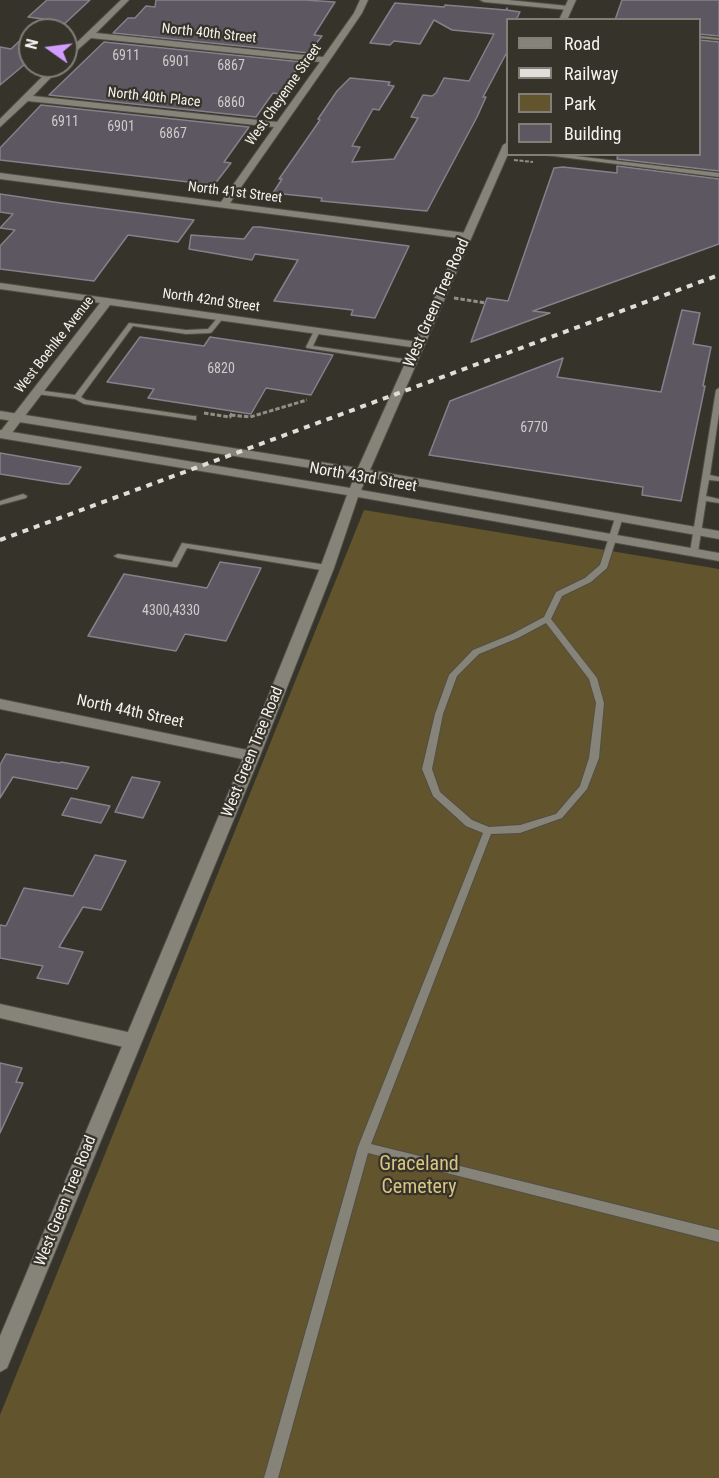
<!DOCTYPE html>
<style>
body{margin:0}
#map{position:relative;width:719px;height:1478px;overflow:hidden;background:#36332a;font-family:"Roboto Condensed",sans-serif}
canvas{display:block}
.legend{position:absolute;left:506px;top:18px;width:195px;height:138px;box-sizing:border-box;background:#36332a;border:2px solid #827f78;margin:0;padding:8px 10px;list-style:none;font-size:18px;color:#f4f2ed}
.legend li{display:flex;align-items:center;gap:12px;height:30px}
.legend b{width:30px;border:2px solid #827f78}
.north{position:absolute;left:18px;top:18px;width:60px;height:60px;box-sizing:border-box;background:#36332a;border:2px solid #827f78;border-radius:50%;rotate:284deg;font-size:16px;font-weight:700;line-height:24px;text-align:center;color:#f4f2ed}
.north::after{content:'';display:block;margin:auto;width:21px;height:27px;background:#d19dfe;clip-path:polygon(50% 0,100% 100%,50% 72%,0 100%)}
</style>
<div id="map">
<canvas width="719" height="1478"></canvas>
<ul class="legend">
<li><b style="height:8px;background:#868379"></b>Road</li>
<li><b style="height:8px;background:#e0ded8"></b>Railway</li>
<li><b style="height:16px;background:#62552e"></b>Park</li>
<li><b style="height:16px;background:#5c5760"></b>Building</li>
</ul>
<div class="north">N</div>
</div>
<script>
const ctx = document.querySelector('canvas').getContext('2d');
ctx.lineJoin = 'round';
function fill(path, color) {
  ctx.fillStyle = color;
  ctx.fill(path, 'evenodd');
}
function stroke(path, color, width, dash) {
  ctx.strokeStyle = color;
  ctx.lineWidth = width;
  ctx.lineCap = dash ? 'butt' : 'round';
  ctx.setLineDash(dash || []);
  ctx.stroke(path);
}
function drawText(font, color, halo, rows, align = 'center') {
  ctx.font = font + ' "Roboto Condensed",sans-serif';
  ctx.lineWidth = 4.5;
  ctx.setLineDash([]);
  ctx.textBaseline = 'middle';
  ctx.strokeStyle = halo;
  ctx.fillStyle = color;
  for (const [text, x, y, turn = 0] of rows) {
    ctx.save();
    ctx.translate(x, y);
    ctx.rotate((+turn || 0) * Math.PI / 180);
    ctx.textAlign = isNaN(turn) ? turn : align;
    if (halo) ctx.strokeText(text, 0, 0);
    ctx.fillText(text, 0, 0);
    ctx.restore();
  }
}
fill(new Path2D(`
 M364,510l355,59v909h-719v-63z`), '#62552e');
const building = new Path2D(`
 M47,0h43l-30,28 -25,-2 8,-7 -15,-2z
 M156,0h149l30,2 -21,33 8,1 -13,17 -196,-20 15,-15h7l11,-12 9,1z
 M622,0h97v36l-20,-2v-14h-84z
 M395,3l49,4 1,-2 61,5 1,-2v2l13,2 -4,8h-9v32l-24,45h3l-9,20 -50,94 -106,-10 1,-3 -49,-5 9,-14h-3l41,-59 -2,-1 19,-28 13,-13 40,4 -2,3 6,1 -15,24 -6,-1 -21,37 8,1 -8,15 42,-3 24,-41 -7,-1 12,-22 9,1 4,-3 8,-15 25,3 25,-47 -42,-4 -18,-10 -14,24 -26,-3 -4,4 -20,-2z
 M30,31v29l-30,25v-38l11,2z
 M699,40l20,2v129l-102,-12 1,-5h81z
 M104,42l198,20 -23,32 -6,-1 -17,24 -207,-22z
 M41,105l208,22 -25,35 7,1 -17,22 -214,-25v-12z
 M617,166l102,13v65l-186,67 17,2 -79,29 16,-44 21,3 46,-133 9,-1 54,6z
 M0,194l61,9 133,17 -16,22 -50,-7 -34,46 -94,-12v-23l15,-16 -15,-2 13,-14 -13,-2z
 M253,227h7l149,19 -34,72 -24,-3 2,-5 -79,-9 24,-41 -43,-6 -3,6 -63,-11 2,-14 53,4z
 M682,310l18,3 -7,31 18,3 -8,39h2l-24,115 -39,-6 1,-8 -214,-32 21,-54 113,-43 -6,19 104,15z
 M140,337l64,9 6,-9 123,18 -22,40 -45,-7 -15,26 -103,-16 6,-9 -47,-7z
 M0,453l81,14 -12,17h-7l-62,-10z
 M220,562l41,6 -35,73 -41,-7 -9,17 -88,-15 36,-62 83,14z
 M6,754l54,9 1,-1 28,5 -12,22 -64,-12 -13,21v-33z
 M132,777l28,5 -17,36 -28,-6z
 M71,798l39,8 -9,17 -39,-8z
 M95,855l31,6 -25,49 -18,-3 -24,40 24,5 -15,32 -31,-6 6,-12 -43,-8v-33l6,1 18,-38 49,8z
 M0,1063l22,5 -6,14 7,1 -23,50z`);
fill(building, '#5c5760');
stroke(building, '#85818a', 1.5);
const lane = new Path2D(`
 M700,36l19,2v2l-19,-2z
 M538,154h20l161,19v4z
 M221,315l3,2 -12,15 -2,1 -24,1 -53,-8 -52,71 5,3 107,16h3v4l-112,-16 -9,-5 -38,-5 -3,-2 3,-2 38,5 54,-72 57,7 22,-1 11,-13z
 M317,329l3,2 -7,15 98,14 3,2 -3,2 -104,-16 -1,-1 8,-16z
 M719,388v25l-9,62 9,2v4l-10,-1 -3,16 13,3v4l-13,-2 -8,51 -4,2 -4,-2 26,-162z
 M23,494l4,2 -1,2 -26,7v-4z
 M616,515h6l1,2 -16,51 -16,14 -29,14 -11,23 46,59 7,25 -5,55 -12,31 -25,29 -42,15 -29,1 -120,310 348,86v12l-351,-89 -90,325h-14l94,-331 125,-314 -17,-7 -33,-30 -11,-27 13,-55 14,-39 24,-25 39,-16 32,-17 12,-25 29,-14 15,-13zM546,623l43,56 7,24 -7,55 -9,28 -24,28 -36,11 -31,2 -17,-7 -32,-28 -8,-23 11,-55 14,-38 22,-22 39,-16z
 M182,543l145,22 4,3 -4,3 -140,-23 -10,19h-3l-56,-9 -4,-2 4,-2 54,8z`);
const street = new Path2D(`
 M121,0h8l-33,33 227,24 31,-44 6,-13h8l-6,13 -32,47 -100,143 236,30 5,3 -5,3 -466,-60v-6l221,29 53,-75 -246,-26 -28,26v-8l53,-53h9l-29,30 244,26 43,-60 -229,-24 -25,22v-7z
 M480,0h28l60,6 4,2 -4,2 -84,-8z
 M0,283l418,59 6,3 -6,3 -308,-43 -102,133h-8v-6l100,-129 -100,-14z
 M0,699l252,52 5,1 3,4 -3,4 -5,1 -252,-52z
 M0,1004l132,29 6,3 3,5 -3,5 -6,3 -132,-31z`);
const secondary = new Path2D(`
 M568,0h8l-9,20h-8z
 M508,142v12l-138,316 349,61v8l-352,-62 -6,13 358,63v8l-361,-64 -24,71 -74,188 -253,612 -7,4v-36l244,-580 76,-188 27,-73 -347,-57v-8l350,58 5,-13 -355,-56v-8l358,57 145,-323z`);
stroke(lane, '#514e47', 2);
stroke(street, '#514e47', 2);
stroke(secondary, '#514e47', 2);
stroke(new Path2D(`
 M514,160l19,2`), '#908e87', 2, [4, 1.5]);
stroke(new Path2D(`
 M454,298l32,5
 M204,413l26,4 3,-6
 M231,415l19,2 57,-17`), '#908e87', 3, [4.5, 2]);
fill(lane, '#868379');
fill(street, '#868379');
fill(secondary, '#868379');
stroke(new Path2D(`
 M0,540l719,-265`), '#e0ded8', 4, [6, 6]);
drawText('14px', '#f4f2ed', '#36332a', [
 ["North 40th Street",209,34,6],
 ["West Cheyenne Street",284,95,-55],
 ["North 40th Place",154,98,6],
 ["North 41st Street",235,193,7],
 ["North 42nd Street",211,301,8],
 ["West Boehlke Avenue",55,345,-52]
]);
drawText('14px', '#cecbca', null, [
 ["6911",126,56],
 ["6901",176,62],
 ["6867",231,66],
 ["6860",231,103],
 ["6911",65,122],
 ["6901",121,127],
 ["6867",173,134],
 ["6820",221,369],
 ["6770",534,428],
 ["4300,4330",171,611]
]);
drawText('16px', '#f4f2ed', '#36332a', [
 ["West Green Tree Road",437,303,-66],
 ["North 43rd Street",363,478,10],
 ["North 44th Street",130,712,12],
 ["West Green Tree Road",253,752,-68],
 ["West Green Tree Road",66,1201,-68]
]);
drawText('20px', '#dac481', '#36332a', [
 ["Graceland",419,1165],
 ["Cemetery",419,1188]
]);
</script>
